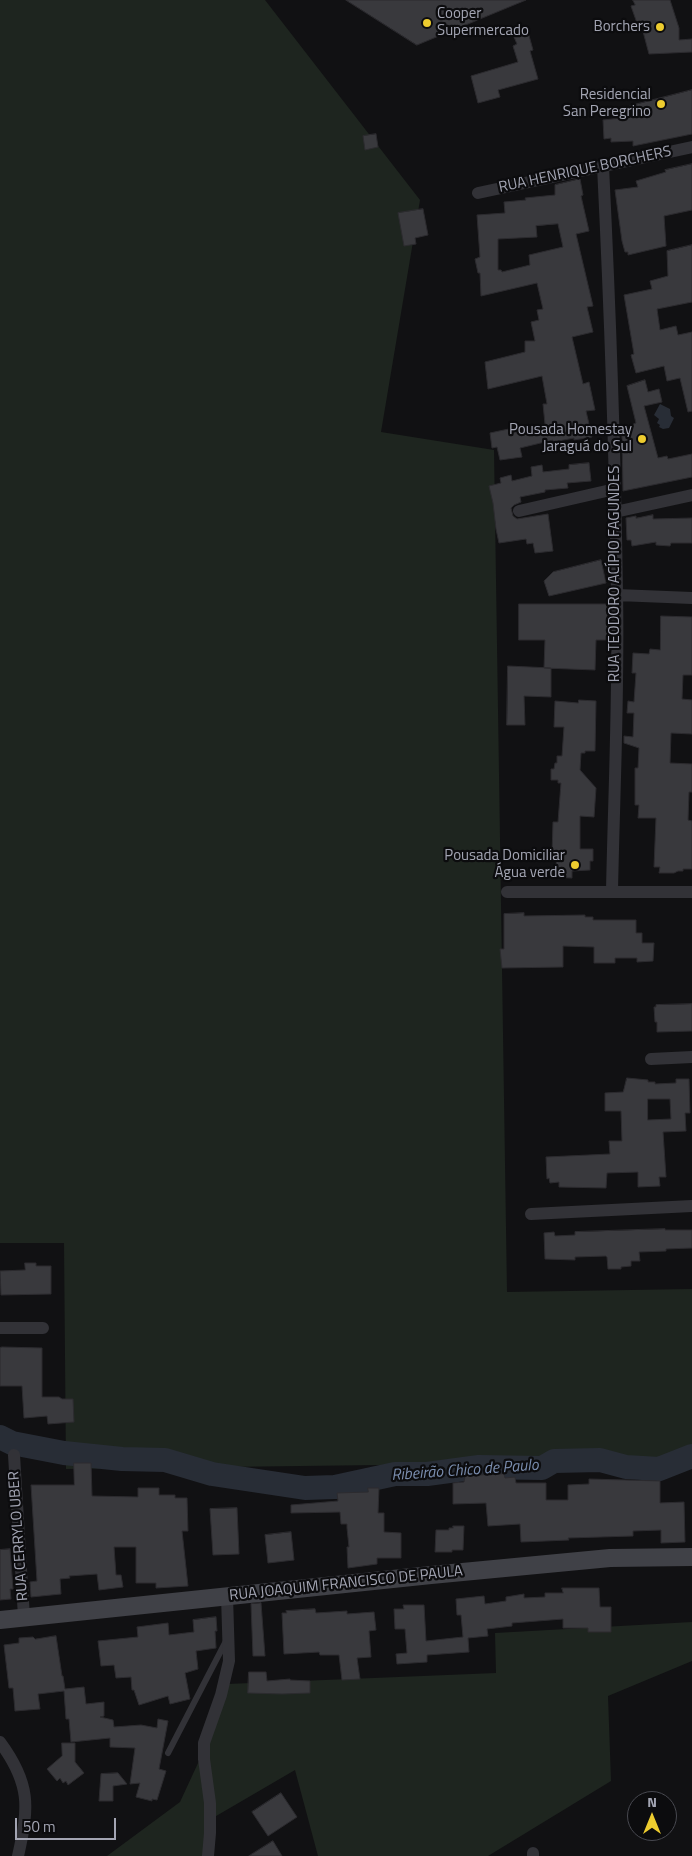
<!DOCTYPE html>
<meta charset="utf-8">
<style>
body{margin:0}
#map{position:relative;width:692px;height:1856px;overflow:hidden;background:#111113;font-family:"Titillium Web",sans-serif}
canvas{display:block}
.north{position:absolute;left:627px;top:1791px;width:50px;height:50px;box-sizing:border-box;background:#0c0c0e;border:1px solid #484950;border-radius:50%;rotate:0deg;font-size:14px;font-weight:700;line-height:20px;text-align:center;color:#a3a5b3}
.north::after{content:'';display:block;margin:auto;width:18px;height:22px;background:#edcc2f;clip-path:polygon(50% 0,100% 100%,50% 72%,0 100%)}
.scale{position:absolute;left:15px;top:1818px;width:101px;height:22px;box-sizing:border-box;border:2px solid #a3a5b3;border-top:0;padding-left:6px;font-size:15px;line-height:18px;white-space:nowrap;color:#a3a5b3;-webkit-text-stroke:4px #0c0c0e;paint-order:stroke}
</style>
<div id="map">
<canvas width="692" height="1856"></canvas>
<div class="north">N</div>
<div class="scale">50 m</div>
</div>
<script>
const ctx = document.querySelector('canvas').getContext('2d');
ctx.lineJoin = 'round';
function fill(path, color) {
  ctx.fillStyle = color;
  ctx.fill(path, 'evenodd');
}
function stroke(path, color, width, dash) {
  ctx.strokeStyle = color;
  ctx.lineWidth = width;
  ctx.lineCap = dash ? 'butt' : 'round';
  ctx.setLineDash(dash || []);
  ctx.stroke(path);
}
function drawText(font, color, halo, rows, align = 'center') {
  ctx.font = font + ' "Titillium Web",sans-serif';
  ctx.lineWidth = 4.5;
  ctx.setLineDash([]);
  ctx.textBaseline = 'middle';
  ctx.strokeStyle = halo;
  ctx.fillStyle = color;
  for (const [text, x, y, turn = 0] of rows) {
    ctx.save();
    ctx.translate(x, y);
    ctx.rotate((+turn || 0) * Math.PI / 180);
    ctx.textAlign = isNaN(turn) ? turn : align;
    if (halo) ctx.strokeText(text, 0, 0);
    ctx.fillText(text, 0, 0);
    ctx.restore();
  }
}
fill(new Path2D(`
 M0,0h265l155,200 -39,232 113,18 13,842 185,-3v172l-626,8 -2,-226h-64z
 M692,1622v39l-84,35 3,85 -123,75h-170l-23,-86 -84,49 -5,37h-99l73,-54 25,-54 22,-64 269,-11 -1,-40z`), '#1e251f');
fill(new Path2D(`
 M660,404l10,5 1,7 3,2 -5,10 -6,1 -4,-2 1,-2 -3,-2 2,-4 -5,-4z`), '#282d36');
stroke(new Path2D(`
 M0,1437l12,6 52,10 58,6 43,1 47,14 93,14 30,-1 60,-13h32l52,-7 63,1 12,-7 46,-1 26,7 33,2 33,-13`), '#282d36', 24);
const building = new Path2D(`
 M346,0h180l-109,45z
 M633,0h37l9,28v12l13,-1v13l-43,2 -8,-30 -3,2 -7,-20 4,-1z
 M528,32l5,18 -3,1 8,28 -40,11 2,7 -22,6 -7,-27 47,-14 -5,-16 4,-2 -3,-7z
 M692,90v44l-59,12v-5l-22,1v-4l-7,1 -1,-19 28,-3 -1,-11z
 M376,134l2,13 -13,3 -2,-14z
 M692,164v46l-28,6 2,30 -38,9v-3h-3l-3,-11 -7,-51 23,-3 -2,-6 30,-9 -1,-2z
 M580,179l3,16 -2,1 8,35 -13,3 17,72 -6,1 6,25 -21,5 11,47 6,-2 6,28 -9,1 6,26 -18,3v-2l-21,4v-2l-33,8 2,9 -22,3 -3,-13 -5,1 -2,-15 28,-6 1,3 26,-6 -2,-20h4l-5,-28 -54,13 -3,-27 40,-10v-11h10l-4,-19 8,-2 -2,-10 6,-1 -6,-26 -56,13 -1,-23h-2l-3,-14 5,-2 -3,-42 28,-2 -1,-11 22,-2 -1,-2 30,-3v-10zM558,224l5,23 -34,8 1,10 -28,7 -1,-2h-3v-31l39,-2 -1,-11z
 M423,209l5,26 -13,3 1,6 -12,2 -6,-33z
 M692,245v57l-35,7 3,21 16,-4 2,9 14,-3v79l-4,1 -8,-34 -13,3 -3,-15 -28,7 -5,-18 3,-1 -10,-59 28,-6 -2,-8 18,-5 -1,-25z
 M645,380l3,12 11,-3 3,13 -18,4 14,52 9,-2 1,3 24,-5v23l-69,14 -1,-55 8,-3 -1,-7 7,-3 -9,-37z
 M589,463l2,18 -24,2 1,5 -23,2v2l-25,5 1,5 -7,3 -3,3 2,8 4,3 31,-5 5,37 -18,2 -2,-10 -6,1 -1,-5 -27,4 -3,-14 -3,-26 -4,-17 12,-3 -1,-5 11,-3 1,6 20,-5 -1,-9 11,-2 1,7 26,-3v-4z
 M653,515v4l39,-1v25h-21l-1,3 -14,-1v-3l-24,4 -1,-6h-4l-1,-22 10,-2v2z
 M601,560l5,23 -57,13 -5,-15 9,-9z
 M519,604h88l1,36h-12l-1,30 -51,-2 1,-28h-26z
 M661,616l31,1v58h-9l-1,24 10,1v34l-21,-1 -1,30 22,1v28h-3l-1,28 4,1v48h-9v2h-5l-4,2h-15l1,-6h-6l2,-49h-18l1,-13h-4v-37h3l1,-20 -15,-5v-7l9,1 1,-24h-7l1,-12 6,1 2,-29h-4l1,-20 16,1 1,-5 10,1z
 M508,666l43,2v29l-27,-1 1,29h-18z
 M579,700l17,1 -1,50h-10v2h-4l-1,17 16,18 -2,29 -14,-1v33h13v12h-3v9l-18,1v7l-17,-1 2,-22h-5l1,-33h5l3,-39h-3v-3h-7v-11h3l1,-6h2v-7h5l2,-29h-10l1,-26 23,2z
 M524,913v3l61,-1v2h8v3h43v13h6v10h12l-1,18 -16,1v-4h-22v5h-21v-16l-31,-1v21l-61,1 -2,-19h4v-35z
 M692,1004v27l-35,1v-10h-2l-1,-15h2v-2z
 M627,1078l21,2v2h7v2l21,-1v-4h13l1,34h-5l1,18 -23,1 3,45h-7l1,9 -22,1v-15l-31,1 -1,15 -47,-1v-5l-9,1 -1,-5 -2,1 -1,-22 64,-3 -1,-13h13l-1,-30h-16v-18l18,-1zM648,1099h22l1,20 -23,1z
 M665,1229v1h27v18l-26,1v2l-27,1 1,9h-9v5l-10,1v2h-13l-1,-12 -1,-1 -31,1v3l-30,-1 -1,-26 10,-1 1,4 20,-1v-3z
 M25,1263h11v3h15v28l-50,1 -1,-24 25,-1z
 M2,1347l40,1v49h17l3,2h11l1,23 -26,2 -1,-8 -23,2 -2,-32h-22v-38z
 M74,1463h17l1,33 46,1v-9h21v7h16v3h12l1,33h-6l6,55 -32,2v-5h-20v-36h-22l2,28h5l2,12 -24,3 -2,-16 -28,2 1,2 -10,1 1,15 -30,3 -1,-15 7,-1 -6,-96h43z
 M504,1474l1,4 10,-1 1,6h30v17h22v-15l21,-1v-5l71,2v22l24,-1 1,40 -24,1v-13l-28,1v5l-65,2 1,2 -48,2 -1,-18 -32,2 -2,-23 -33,1v-21l11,-1 1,-6z
 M368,1488h11l-1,25h6v19l17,1v25h-24v6l-29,4 -1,-21h2l-2,-19v-4h-6l-1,-12 -49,1v-8l47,-4 -1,-8 31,-1z
 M237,1508l2,46 -26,1 -3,-46z
 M453,1526h11l-1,24h-11v2h-17l1,-22h13v-2h4z
 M291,1532l3,28 -26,3 -3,-28z
 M10,1549l3,40h-3l1,10 -11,1v-50z
 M562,1588h37l1,19h11v25h-23v-4h-25v-9l-51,4v3l-25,3 1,7 -20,2 1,14 -42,3v7l-30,2 -1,-10 11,-1 -2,-24h-10l-1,-20h10l-1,-4h21l2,36 37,-4 -2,-22h-4l-1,-16 28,-3 1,8 21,-3v-4l18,-3v4l21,-1v-4h18z
 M261,1603l4,53h-12l-2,-52z
 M315,1609l1,4 31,-2v3l27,-2 2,18 -7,1 2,26 -14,1 3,21 -18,1 -3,-25h-19l-1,-3 -35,2 -2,-41h5l-1,-2z
 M216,1617l1,14h-2l1,17 -20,3 2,18 -13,4 5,26 -20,5 -2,-8 -29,9 -5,-15h-2l-1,-13 -15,1 -2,-13 -13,1 -3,-25 40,-4 -1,-10 31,-4 1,12 25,-3 -1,-12z
 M56,1636l6,40h1l2,13 19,-2 2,17 18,-2v14l-4,1 13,3 1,7 27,-2 16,3 1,-9 10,2 -9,48 7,2 -9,29 -5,-1v2l-16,-4 4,-14 -10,1 5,-36 -25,-1v-9l-39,4 -2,-23h-3l-2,-28 -26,3 2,15 -25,2 -2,-23h-4l-5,-43 15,-2v-5l14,-1 2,2z
 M249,1672h17l1,9 23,-2v1l20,1v12l-28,1 -34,-1z
 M62,1743h13v19l9,11 -16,12 -2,-4 -3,2 -3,-5 -3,3 -10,-12 15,-13z
 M118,1773l9,11 -14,2v15h-14l2,-27z
 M281,1793l16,24 -29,19 -16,-24z
 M273,1841l9,15h-33z`);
fill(building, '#39393d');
stroke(building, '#2c2b2f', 1);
stroke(new Path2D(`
 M168,1753l58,-112`), '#323237', 6);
stroke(new Path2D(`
 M603,166c7,142 12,284 14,427 2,99 -3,199 -5,298
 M478,193l214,-46
 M519,511l96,-22
 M615,512l77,-17
 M617,595l75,3
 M507,892h185
 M651,1059l41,-2
 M531,1214l161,-8
 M0,1328h43
 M14,1455l10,162
 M0,1742c31,42 29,65 18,114
 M533,1853v3
 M208,1856l2,-23v-30l-6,-44v-16l17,-48 8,-34 -2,-65`), '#323237', 12);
stroke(new Path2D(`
 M0,1620l431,-45 179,-17 82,-1`), '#404147', 18);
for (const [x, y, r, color] of [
 [427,23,5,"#edcc2f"],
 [660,27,5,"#edcc2f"],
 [661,104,5,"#edcc2f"],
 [642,439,5,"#edcc2f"],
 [575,865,5,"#edcc2f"]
]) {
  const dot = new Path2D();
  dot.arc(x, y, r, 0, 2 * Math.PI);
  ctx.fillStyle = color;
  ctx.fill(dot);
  stroke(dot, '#0c0c0e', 2);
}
drawText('15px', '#a3a5b3', '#0c0c0e', [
 ["Cooper",437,14,"left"],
 ["Supermercado",437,31,"left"],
 ["Borchers",650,27],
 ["Residencial",651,95],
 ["San Peregrino",651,112],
 ["Pousada Homestay",632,430],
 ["Jaraguá do Sul",632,447],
 ["Pousada Domiciliar",565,856],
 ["Água verde",565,873]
], 'right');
drawText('15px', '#a3a5b3', '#0c0c0e', [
 ["RUA HENRIQUE BORCHERS",585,170,-12],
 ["RUA TEODORO ACÍPIO FAGUNDES",615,574,-90],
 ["RUA CERRYLO UBER",19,1536,-94],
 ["RUA JOAQUIM FRANCISCO DE PAULA",346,1584,-6]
]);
drawText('italic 16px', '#7a8dae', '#0c0c0e', [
 ["Ribeirão Chico de Paulo",465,1471,-4]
]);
</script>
